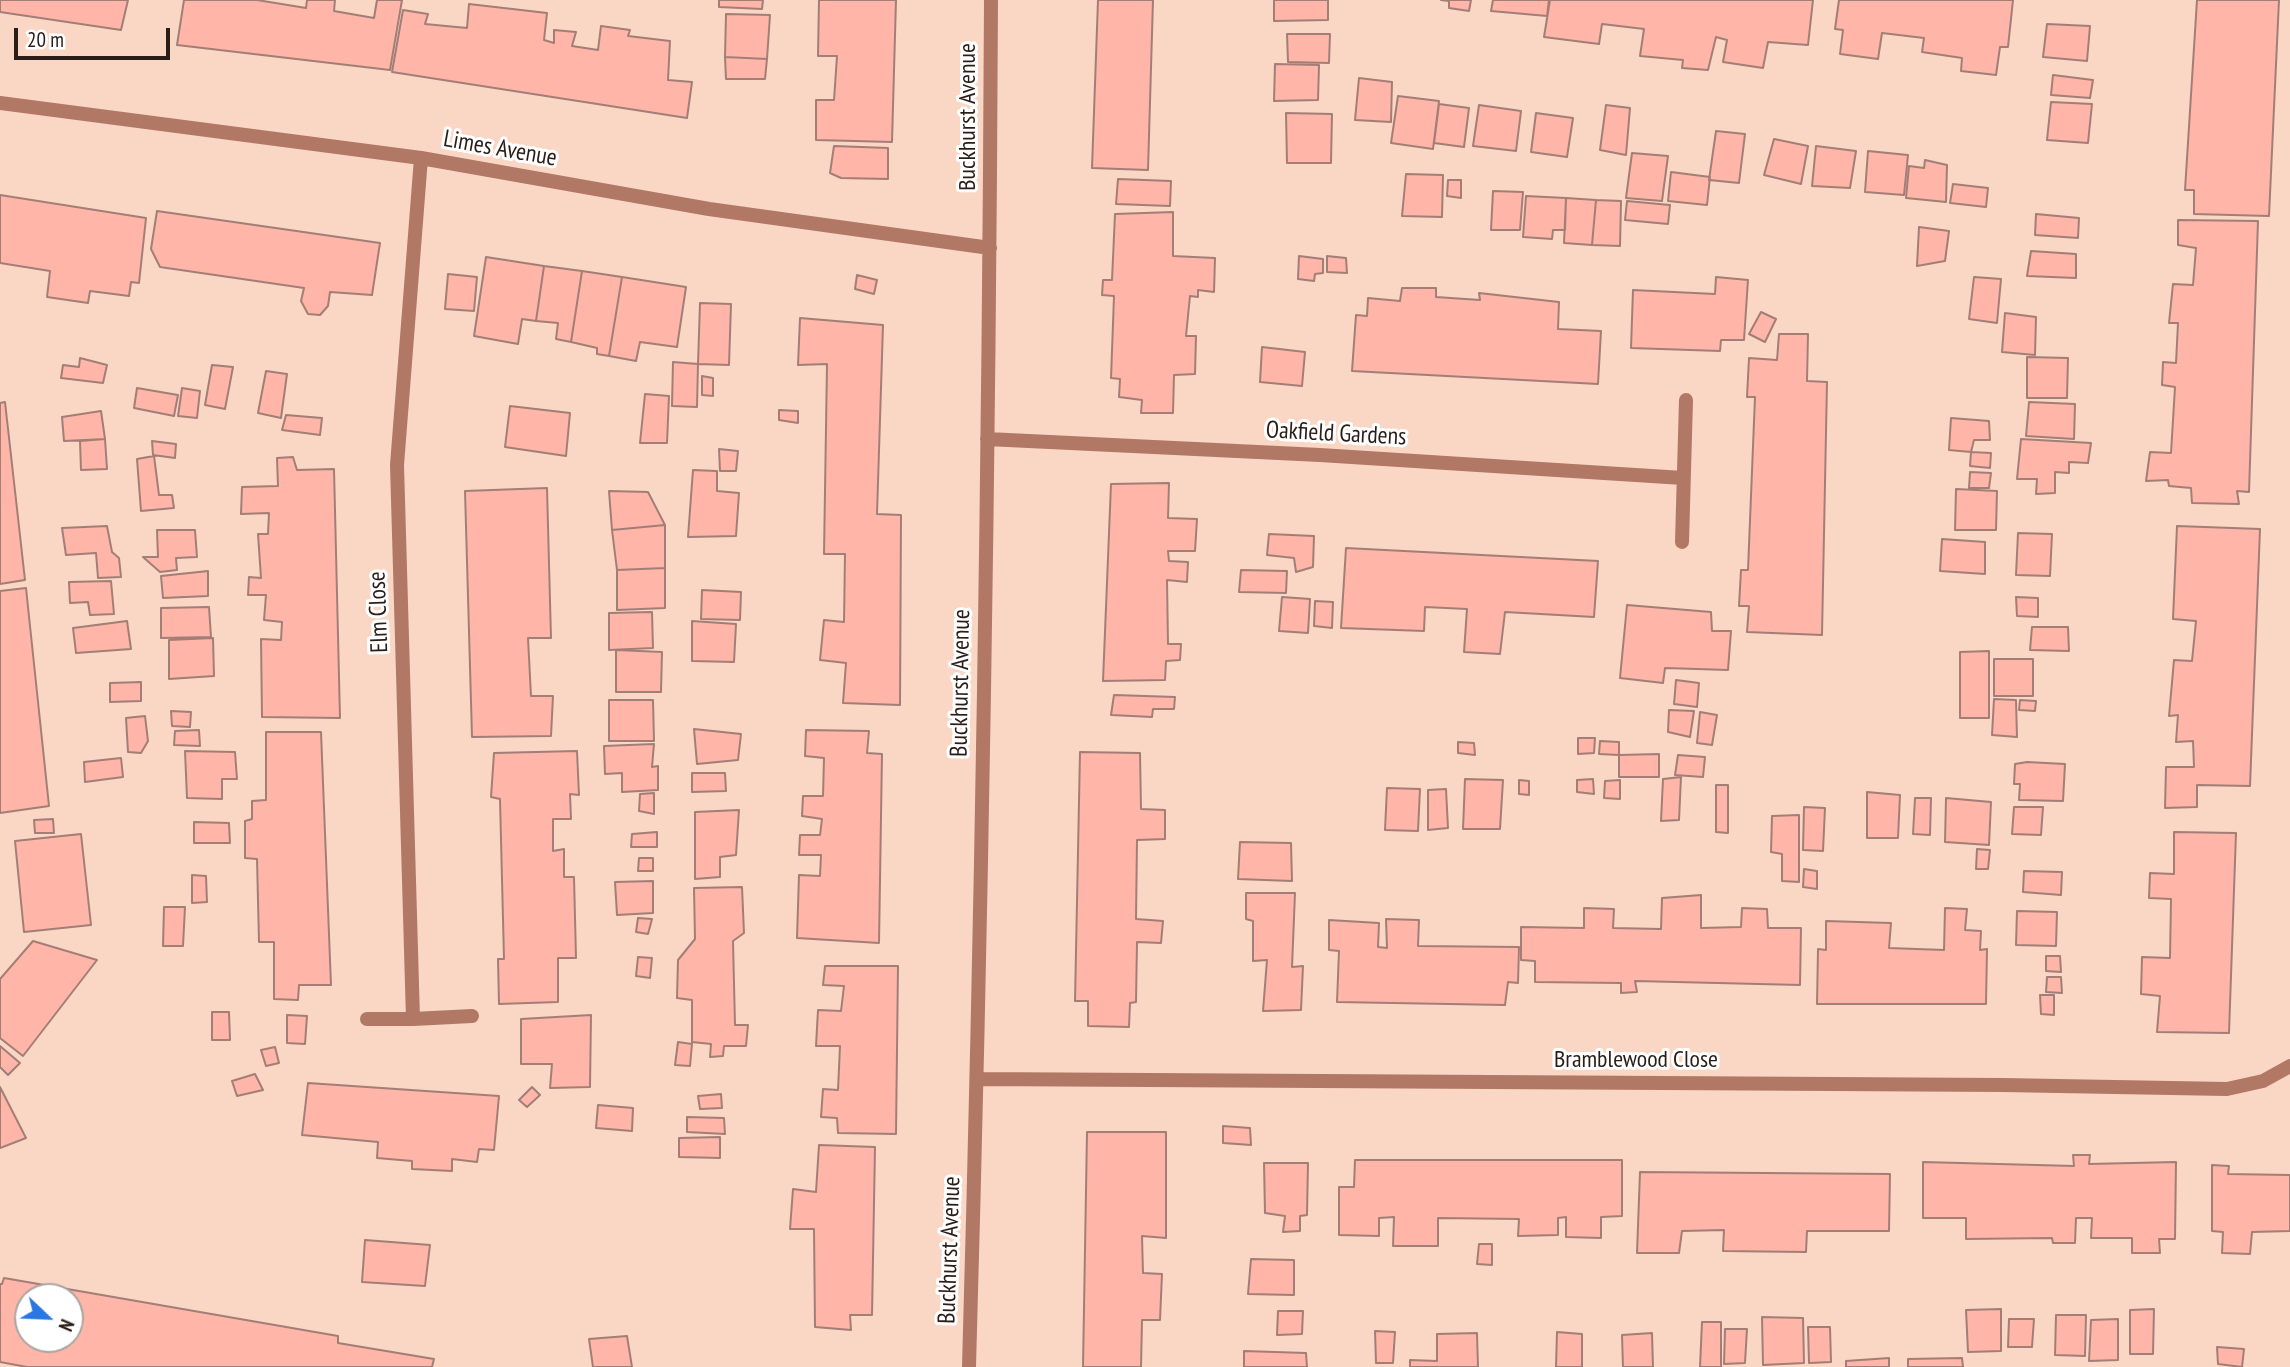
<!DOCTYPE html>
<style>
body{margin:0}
#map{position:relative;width:2290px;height:1367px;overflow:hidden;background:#fad6c5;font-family:"PT Sans Narrow",sans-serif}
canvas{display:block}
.north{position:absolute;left:14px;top:1283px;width:70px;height:70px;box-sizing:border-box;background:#fff;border:2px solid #aaa5a2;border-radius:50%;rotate:113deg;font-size:19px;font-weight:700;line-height:28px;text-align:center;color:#2a1d17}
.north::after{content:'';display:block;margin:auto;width:24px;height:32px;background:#2a76e2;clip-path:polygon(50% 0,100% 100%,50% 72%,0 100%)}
.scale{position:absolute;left:14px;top:28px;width:156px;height:32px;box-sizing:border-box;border:4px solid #2a1d17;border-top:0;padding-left:9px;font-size:21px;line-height:24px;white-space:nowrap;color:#2a1d17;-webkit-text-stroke:5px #fff;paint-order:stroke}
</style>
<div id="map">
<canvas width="2290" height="1367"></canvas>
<div class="north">N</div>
<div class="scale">20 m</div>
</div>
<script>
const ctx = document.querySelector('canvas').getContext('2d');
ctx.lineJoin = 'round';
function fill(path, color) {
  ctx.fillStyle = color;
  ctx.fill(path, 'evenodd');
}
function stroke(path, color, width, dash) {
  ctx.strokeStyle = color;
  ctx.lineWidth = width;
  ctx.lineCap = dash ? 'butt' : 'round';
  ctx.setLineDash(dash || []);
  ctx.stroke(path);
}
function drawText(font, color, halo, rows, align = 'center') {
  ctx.font = font + ' "PT Sans Narrow",sans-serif';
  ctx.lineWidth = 6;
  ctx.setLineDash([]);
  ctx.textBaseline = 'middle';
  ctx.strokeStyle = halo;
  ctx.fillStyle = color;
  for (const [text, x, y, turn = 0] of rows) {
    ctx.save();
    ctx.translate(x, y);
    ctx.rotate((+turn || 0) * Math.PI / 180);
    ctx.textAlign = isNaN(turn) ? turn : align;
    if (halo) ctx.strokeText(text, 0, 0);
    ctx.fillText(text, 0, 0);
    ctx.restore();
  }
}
const building = new Path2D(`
 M0,0h128l-7,30 -121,-18z
 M184,0h73l49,8 1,-8h28l-1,11 40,7 3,-18h25l-12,70 -213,-25z
 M719,0h44l-1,9 -43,-2z
 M819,0h77l-4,142 -76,-2v-40h18l3,-44h-19z
 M1098,0h55l-5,170 -56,-2z
 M1274,0h54v20l-54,1z
 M1441,0h30l-2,11 -20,-3v-7z
 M1493,0h56l-2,16 -56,-5z
 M1550,0h263l-5,45 -40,-3 -5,26 -40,-6 4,-22 -11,-3 -8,33 -26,-2 1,-8 -43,-4 4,-27 -42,-5 -3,20 -55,-7z
 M1839,0h174l-5,47h-8l-4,28 -35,-4 1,-13 -40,-6 2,-14 -42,-5 -4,26 -38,-5 3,-24 -8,-1z
 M2197,0h82l-10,216 -75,-2v-24h-9z
 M469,4l78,9 -3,27 10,3v-13l22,2 -4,14 26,4 3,-24 29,4 -2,6 42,5 -2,39 24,2 -5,36 -295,-46 11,-62 25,4 -3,10 42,4z
 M726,14l44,1 -3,44 -42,-2z
 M2047,24l43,2 -3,35 -44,-4z
 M1287,34h43l-1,29 -41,-1z
 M725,57l42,2 -2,20h-39z
 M1275,64l44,1 -1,35 -44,1z
 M2053,75l40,5 -3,18 -39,-3z
 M1359,78l33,4 -1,40 -36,-2z
 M1398,96l41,5 -6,48 -42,-6z
 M2051,102l41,2 -4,39 -41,-3z
 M1439,104l30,4 -5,39 -30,-4z
 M1479,105l42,6 -5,40 -43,-5z
 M1606,105l24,3 -4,47 -26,-5z
 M1286,113l46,1 -1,49h-44z
 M1536,113l37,5 -6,39 -36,-5z
 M1716,131l29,3 -6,49 -30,-3z
 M1774,139l34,7 -7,38 -37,-9z
 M834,146l54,2v31l-47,-1 -11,-5z
 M1816,146l40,5 -6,37 -38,-2z
 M1868,151l40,4 -4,40 -39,-3z
 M1632,153l36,3 -6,45 -36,-3z
 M1925,160l22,5 -1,37 -40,-4 3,-32 15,2z
 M1671,172l39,5 -3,28 -39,-4z
 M1406,174l37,1 -1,42 -40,-1z
 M1118,179l53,2 -1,25 -54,-2z
 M1448,180h13v18l-14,-2z
 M1953,184l35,4 -2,19 -36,-4z
 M1493,191l30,1 -3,38h-29z
 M0,195l146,23 -7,65 -8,-1 -2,14 -39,-5 -2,12 -41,-6 3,-26 -50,-8z
 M1526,196l40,2 -1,32h-12l-1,9 -29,-2z
 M1566,198l30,2 -4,45 -28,-2z
 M1596,200l25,1 -1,45 -28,-1z
 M1627,201l43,4 -2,19 -43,-4z
 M157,211l223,32 -8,52 -42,-3 -2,14 -8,9 -12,-1 -7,-13 3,-13 -144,-21 -9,-18z
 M1173,212v44l42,2 -1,34 -16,-2v7l-8,-1 -4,40h10l-1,38 -21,1 -1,38h-32l1,-13 -23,-3 1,-18 -9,-1 3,-82 -12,-1 1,-15h9l3,-66z
 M2036,214l43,4 -1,20 -43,-3z
 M2178,220l80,1 -9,271 -12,-1 2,13 -47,-1 -1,-15 -22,-2 -1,-6 -22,1 4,-29 21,1 4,-66 -13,-2 1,-23 13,1 2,-40h-9l4,-39 20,1 3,-37 -18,-3z
 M1919,227l30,4 -4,30 -28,5z
 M2031,251l45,3v24l-49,-2z
 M1299,256l24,3v14l-8,1 -1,7 -16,-2z
 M1327,256l19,2 1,15 -20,-1z
 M486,257l58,9 -8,55 -14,-2 -4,25 -44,-8z
 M544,266l38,5 -11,71 -15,-3 2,-16 -22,-2z
 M582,271l40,6 -13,79 -12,-2v-6l-26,-6z
 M448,274l29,3 -3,34 -29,-2z
 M857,275l20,5 -3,14 -19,-5z
 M622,277l64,10 -9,60 -37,-5 -4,19 -27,-5z
 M1716,277l32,3 -4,60h-23l-1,11 -89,-3 2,-58 82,4z
 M1974,277l27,2 -4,44 -28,-4z
 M1402,288h34v9l44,3 -1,-7 80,9 -1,27 43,2 -3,53 -246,-13 4,-56 11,1 1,-18 32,3z
 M700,303l31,1 -2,61 -31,-1z
 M1761,312l15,7 -11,23 -16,-8z
 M2005,313l31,4 -1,38 -33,-3z
 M800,318l83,7 -6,189 24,1 -1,190 -57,-2 3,-40 -26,-3 4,-40 20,2 1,-68h-21l3,-190 -29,1z
 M1779,334h29l-1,47 20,1 -5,253 -75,-3 2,-26h-10l2,-36h7l7,-173h-8l2,-39 28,2z
 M1262,347l43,5 -3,34 -42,-4z
 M2027,357l41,1 -1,40h-40z
 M80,358l27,7 -4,18 -42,-5 2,-13 16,2z
 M673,362l25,2 -1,43 -25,-1z
 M212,365l21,2 -8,42 -20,-4z
 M266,371l21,3 -6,44 -23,-5z
 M702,376l11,2v18l-11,-1z
 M137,388l41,7 -4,21 -40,-8z
 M182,388l18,3 -3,27 -19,-2z
 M645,394l24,2 -2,47h-27z
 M5,402l20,178 -25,4v-181z
 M2029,402l46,2 -1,35 -48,-3z
 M510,406l60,7 -4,43 -61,-9z
 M779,410l19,1v12l-19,-3z
 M101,411l4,28 -41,2 -2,-24z
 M286,415l36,3 -2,17 -38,-5z
 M1951,418l38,3 1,19h-16l-3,12 -22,-2z
 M105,439l2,30 -26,1 -1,-29z
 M2021,439l70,4 -3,20 -19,-1v11l-14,-1v21l-19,1 1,-15h-20z
 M152,441l24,3 -1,14 -22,-3z
 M719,449l19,2 -2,20h-16z
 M1971,452l20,1 -1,15 -20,-2z
 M154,456l5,39h13l2,13 -33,3 -4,-52z
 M293,457l4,13 37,-1 6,249 -78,-1 -1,-78 20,1 1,-18 -18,-2 2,-25h-18l1,-18 12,1 -3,-44h10l1,-21 -28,1 1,-27 36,-1 -1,-28z
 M693,470l24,1v20l22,2 -3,43 -48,1z
 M1970,472l21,1 -2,15h-20z
 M1169,483l-1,35 29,1 -2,32h-27l1,10 19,1 -1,20 -20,-2 1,64h13l-1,16 -14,1 -1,19 -62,1 8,-197z
 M547,488l4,150h-23l3,58h22l-2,40 -79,1 -7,-246z
 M1956,489l41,2 -1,39h-41z
 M609,491l39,1 17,33 -53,5z
 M665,525v43l-48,2 -5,-40z
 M107,526l5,26 7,6 2,19 -23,1 -2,-25 -30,2 -4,-27z
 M2177,526l83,3 -10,257 -53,-1v22l-32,1 1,-41h28l-1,-26 -17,1 2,-27 -9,1 5,-56 18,1 4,-40 -23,-2z
 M157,530h38l2,27 -21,1 1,12 -17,2 -17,-15h15z
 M2018,533l34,1 -2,42 -34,-1z
 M1269,534l45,2 -1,31 -17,5 -2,-14 -27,-3z
 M1942,539l43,3v32l-45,-3z
 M1346,548l252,13 -4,56 -89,-5 -5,42 -36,-2 3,-43 -42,-2 -1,24 -83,-3z
 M665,568v40l-48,2v-40z
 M1241,570l46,1 -1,22 -47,-1z
 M208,571v25l-45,2 -2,-22z
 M111,581l3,33 -24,1 -2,-13 -18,1 -1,-21z
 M26,588l23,218 -49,7v-222z
 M702,590l39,2 -1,28 -39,-1z
 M1282,597l28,2 -2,34 -29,-2z
 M2016,597l22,1v19l-21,-1z
 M1315,601l18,1 -1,26 -18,-2z
 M1627,605l84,7 1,19h19l-3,39 -63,-2 -2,15 -43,-5z
 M209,607l2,30 -50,1v-30z
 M652,612l1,36 -44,2v-37z
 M127,621l4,28 -55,4 -3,-25z
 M692,621l44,3 -2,38 -42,-1z
 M2032,627h36l1,24 -39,-1z
 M213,638l1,38 -45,3v-39z
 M616,650l46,2 -1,40h-45z
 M1989,651v67h-29v-66z
 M1994,659h39v37h-39z
 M1676,680l23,3 -2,24 -23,-3z
 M141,682v19l-31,1v-19z
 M1114,695l61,2 -1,12h-21l-1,8 -41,-2z
 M1994,699l22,1 1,37 -25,-2z
 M609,700h44l1,41h-45z
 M2020,700l16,1 -1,10 -16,-1z
 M1669,710l25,1 -4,26 -22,-5z
 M171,711l20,1 -1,15 -18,-1z
 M1700,712l17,3 -5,30 -15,-2z
 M145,716l3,25 -7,12 -13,-1 -2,-34z
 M694,729l47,5 -3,26 -41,4z
 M199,730l1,16 -26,-1 1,-14z
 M806,730l63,1 -2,22 15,1 -3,189 -82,-5 2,-63 21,1 1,-21h-22l1,-20h20l2,-16 -20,-3 1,-20h20l1,-38 -19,-2z
 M266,732h55l10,253h-32l-1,15 -24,-1v-57h-15l-2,-83 -12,-1v-37l7,-2v-18l14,-1z
 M1578,738h17l-1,15 -16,1z
 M1600,741l19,1v13l-20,-1z
 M1458,742l16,1 1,12 -17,-2z
 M654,744l-2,23 6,-1v24l-36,2v-19l-17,1 -1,-28z
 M185,751l50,1 2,27h-15v20l-35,-1z
 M577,751l2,44 -9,-1 1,25h-18v32l11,-2v28h10l2,81h-18v44l-59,2 -1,-45h6l-4,-160 -9,-2 3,-44z
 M1080,752l60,1 1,56 24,1v29l-28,1 -1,79 27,2 -2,22 -24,-1 -1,60 -6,1 -1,24 -41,-1v-25h-13z
 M1659,754v23h-40v-22z
 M1678,755l27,2 -2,20 -28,-2z
 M121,758l2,19 -38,5 -1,-20z
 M2027,762l38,2 -2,37 -44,-1 1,-16h-6l1,-20z
 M692,773h33l1,18 -34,1z
 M1681,777l-2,43 -18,1 2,-42z
 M1465,779l38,1 -3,49h-37z
 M1593,779l1,15 -17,-2v-12z
 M1519,780l10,1v14l-10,-1z
 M1620,780v19l-16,-1 1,-17z
 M1716,785h12v48l-12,-1z
 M1387,788l33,1 -2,42 -33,-1z
 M1446,789l2,39 -20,2v-40z
 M1867,792l33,3 -2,43h-31z
 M654,793v21l-15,-3 1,-17z
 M1915,798h16l-1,37 -17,-1z
 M1946,798l45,4 -2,43 -44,-3z
 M1804,807l21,1 -2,43 -20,-1z
 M2014,807h29l-2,28 -29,-1z
 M739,810l-3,45 -16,2v20l-25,2v-67z
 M1799,815v67l-17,-1v-27l-11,-2 1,-36z
 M53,819l1,14h-19l-1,-13z
 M194,822l35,1 1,20h-36z
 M657,832v15h-26l1,-13z
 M2174,832l62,1 -7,200 -72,-1 3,-36 -19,-2 1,-37 28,1 1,-59 -22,-1 1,-25 24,1z
 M81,834l10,91 -67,7 -9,-91z
 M1240,842l51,1 1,38 -54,-2z
 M1977,849l13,1 -2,19h-12z
 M639,858h14v13h-15z
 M1804,869l13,2v18l-14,-2z
 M2024,871l38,1 -1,23 -38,-3z
 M192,875l14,1 1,26 -15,1z
 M653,881v32l-36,2 -2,-33z
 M742,887l2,46 -11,8 2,84h13l-2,21h-22l-1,10 -13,1 1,-13 -19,-2v-42l-15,-2 1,-38 17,-21 -1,-51z
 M1246,893h49l-3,74 11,-1 -2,44 -38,1 4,-51 -14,1v-40l-7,-2z
 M1701,895v33l40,-1 1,-19 25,1 1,19h33l-1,57 -165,-4 2,11 -16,1v-10l-86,-1v-21l-14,-1v-33l63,1v-20l30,1 -1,19 48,1 1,-31z
 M164,907h21l-2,39h-20z
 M1945,908l22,1 -2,21 16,1 -1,19 7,-1 -1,55h-169l1,-55 8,1v-29l65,2 -2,25 55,2z
 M2017,911l40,1 -1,34 -40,-1z
 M638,918l14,1 -4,15 -12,-2z
 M1386,919l33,1 -1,26 101,1 -1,36 -10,-1 -3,23 -168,-3 2,-51 -10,-1v-30l50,3 -1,24 9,1z
 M33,941l64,19 -74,96 -23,-18v-59z
 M2046,956h14l1,16 -15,-1z
 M638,957l14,1 -2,20 -14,-2z
 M825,966h73l-2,168 -58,-1 -1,-15 -16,-1 2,-28 15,1 2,-44h-24l2,-36 23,1 3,-25 -21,-1z
 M2047,977h14l1,16 -16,-1z
 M2040,995h14v20l-13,-1z
 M212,1012h17l1,28h-18z
 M287,1015l20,1 -2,28 -18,-1z
 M591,1015l-1,72 -40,1 2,-24h-31v-45z
 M678,1042l14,2 -2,22 -15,-1z
 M0,1046l20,17 -12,12 -8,-8z
 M275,1047l4,16 -13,3 -5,-16z
 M255,1074l8,16 -26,6 -5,-15z
 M308,1083l191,13 -5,54 -15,-1 -2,13 -25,-3v12l-40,-2v-8l-35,-3 1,-16 -76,-7z
 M0,1087l26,51 -26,10z
 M532,1087l8,8 -13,12 -8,-7z
 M721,1094l1,14 -22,1 -2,-13z
 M598,1105l35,3 -1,23 -36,-3z
 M687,1117l37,1 1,16 -38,-2z
 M1223,1126l27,2 1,17 -28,-2z
 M1087,1132h79v106l-24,-2 1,37 19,1 -2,46h-18l-1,47h-58z
 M720,1137v21l-41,-1v-19z
 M819,1145l56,2 -3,168h-22l1,15 -36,-3 -1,-98h-24l3,-40 23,3z
 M2073,1155h17l-1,9 87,-2 -1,77h-16l1,14h-28v-15h-41l1,-20h-16l-1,25h-22l-1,-5 -86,1v-21h-43v-56l151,4z
 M1355,1160h267v56l-21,1v21l-35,-1v-20l-8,1v17l-40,1 1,-17 -81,-1v28h-45l1,-29 -15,1v18l-40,-1v-48h15z
 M1264,1163h44l-1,52 -7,1v15l-17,1 2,-16 -20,-3z
 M2212,1165l17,1 -1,8 62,1v56l-38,1 -2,22 -28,-1 1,-21 -11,-1z
 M1640,1172l250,2 -1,57h-82l-1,21 -83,-1 1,-21 -42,1 -3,22h-42z
 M365,1240l65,5 -5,41 -63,-4z
 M1479,1244h13v21l-15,-1z
 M1251,1259l43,1v35l-46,-1z
 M4,1278l334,58v7l96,16 -2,8h-405l-27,-5v-78h2zM28,1297h42v42h-42z
 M2001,1309v42l-33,1 -2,-42z
 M2154,1309l-1,45h-23v-44z
 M1278,1311h25l-1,23 -25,1z
 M2056,1315h30l-1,41 -30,-1z
 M1762,1317l41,1 1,45 -41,2z
 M2009,1319h25l-2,28h-24z
 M2118,1319v41l-29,1 2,-41z
 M1702,1322h19v45h-21z
 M1808,1327h22l1,35 -22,1z
 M1725,1329h22l-2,34 -21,1z
 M1375,1331l20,1 -2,31h-17z
 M1557,1332l25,2v33h-26z
 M1477,1333l1,34h-68v-7l27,1v-27z
 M1652,1333l1,34h-30l-1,-32z
 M627,1336l5,31h-39l-4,-28z
 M2217,1347l27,2 -2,18 -24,-3z
 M1244,1351l62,2 1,14h-63z
 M1889,1358v9h-43v-6z
 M1962,1358l1,9h-55v-8z`);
fill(building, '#ffb5a8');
stroke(building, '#a37e77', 2);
stroke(new Path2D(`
 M0,103l421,55 288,51 281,39
 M987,439l333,16 363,23
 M1682,542l4,-142
 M367,1019h46l-16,-554 24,-307
 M413,1019l59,-3
 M978,1079l1024,6 225,4 36,-8 27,-15
 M969,1367c13,-455 20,-911 22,-1367`), '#b17865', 14);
drawText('24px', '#2a1d17', '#fff', [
 ["Buckhurst Avenue",968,117,-90],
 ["Limes Avenue",500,149,10],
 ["Oakfield Gardens",1336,434,3],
 ["Elm Close",379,612,-92],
 ["Buckhurst Avenue",961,683,-89],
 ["Bramblewood Close",1636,1060],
 ["Buckhurst Avenue",950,1250,-88]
]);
</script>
